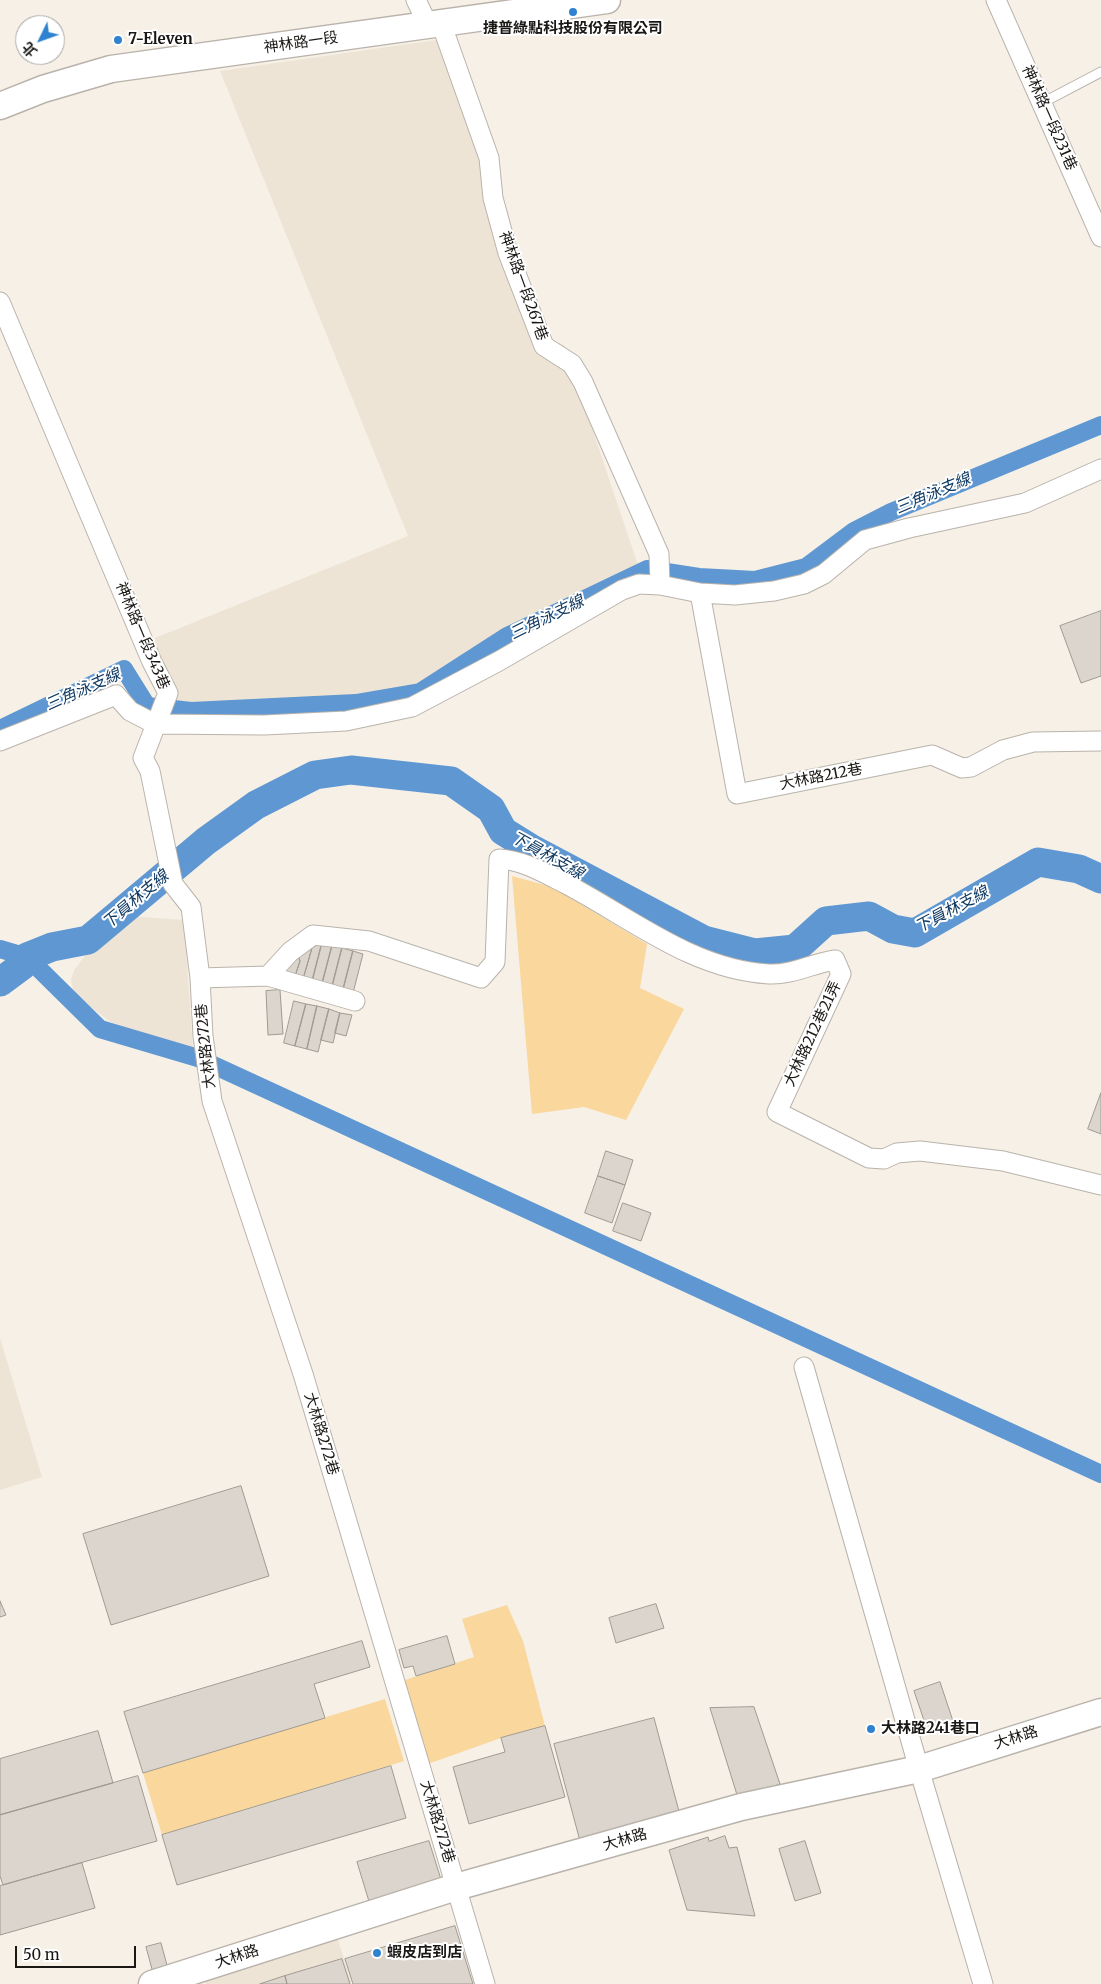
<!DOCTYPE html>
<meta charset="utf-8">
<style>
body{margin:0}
#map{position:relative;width:1101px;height:1984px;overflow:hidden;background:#f6f0e7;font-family:Merriweather,"Noto Sans TC",serif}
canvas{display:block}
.north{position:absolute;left:15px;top:15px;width:50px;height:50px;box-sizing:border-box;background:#fff;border:1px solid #a3a3a1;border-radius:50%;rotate:228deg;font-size:14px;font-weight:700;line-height:20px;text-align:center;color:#1a1815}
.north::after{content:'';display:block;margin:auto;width:18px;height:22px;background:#2e82d0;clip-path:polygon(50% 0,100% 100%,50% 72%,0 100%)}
.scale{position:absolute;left:15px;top:1946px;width:121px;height:22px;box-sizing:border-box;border:2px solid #1a1815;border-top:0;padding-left:6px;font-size:15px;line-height:18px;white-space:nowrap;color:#1a1815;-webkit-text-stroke:4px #fff;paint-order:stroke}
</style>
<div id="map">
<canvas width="1101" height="1984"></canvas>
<div class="north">北</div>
<div class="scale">50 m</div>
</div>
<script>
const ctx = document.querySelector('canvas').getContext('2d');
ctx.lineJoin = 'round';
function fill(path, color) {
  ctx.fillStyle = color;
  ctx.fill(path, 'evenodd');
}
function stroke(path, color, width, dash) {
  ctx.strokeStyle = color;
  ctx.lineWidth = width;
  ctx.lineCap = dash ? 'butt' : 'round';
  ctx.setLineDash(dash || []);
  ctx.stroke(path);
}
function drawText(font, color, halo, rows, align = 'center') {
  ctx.font = font + ' Merriweather,"Noto Sans TC",serif';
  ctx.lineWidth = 4;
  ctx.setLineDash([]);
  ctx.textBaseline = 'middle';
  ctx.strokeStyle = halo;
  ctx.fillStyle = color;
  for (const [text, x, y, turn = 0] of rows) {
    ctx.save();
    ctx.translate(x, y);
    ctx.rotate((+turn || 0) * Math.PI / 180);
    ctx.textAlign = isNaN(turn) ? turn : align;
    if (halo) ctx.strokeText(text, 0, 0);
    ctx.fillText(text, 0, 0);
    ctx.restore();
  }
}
fill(new Path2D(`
 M436,40l52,125 51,174 25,6 75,223 -171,82 -6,12 -66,34 -222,16 -29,-70 263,-106 -188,-465z
 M129,916l55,4 9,130 -53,-15 -31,-14 -35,-27 -3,-14 3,-10 17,-22z
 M0,1338l42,139 -42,13z
 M337,1937l15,47h-146l-2,-7z`), '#eee4d5');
fill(new Path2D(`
 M512,876l40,11 95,57 -7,44 44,21 -58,111 -42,-13 -52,7z
 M507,1605l16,36 22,85 -44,12 -76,27 -26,-83 75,-25 -12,-38z
 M385,1699l19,62 -242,74 -19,-62z`), '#fad79d');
stroke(new Path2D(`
 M0,729l124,-60 23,37 44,5 165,-8 64,-11 87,-56 140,-67 52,8 56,3 51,-13 48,-36 37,-19 210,-87
 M0,949l27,8 73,72 98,29 903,416`), '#5e97d2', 18);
stroke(new Path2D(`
 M0,982l23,-17 4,-8 25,-10 36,-7 118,-99 50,-36 59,-30 36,-5 100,11 40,28 12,22 29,18 172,91 51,13 40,-4 31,-28 43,-5 24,13 22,4 123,-71 41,7 22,10`), '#5e97d2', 29);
const building = new Path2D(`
 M1101,611v65l-20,7 -21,-57z
 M322,943l-10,39 -9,-3 9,-31z
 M322,943l10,3 -10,38 -10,-2z
 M332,946l10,2 -10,39 -10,-3z
 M312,948l-9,31 -8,-3 5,-15 -2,-5z
 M342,948l11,3 -10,39 -11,-3z
 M353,951l10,3 -10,39 -10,-3z
 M298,956l2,5 -5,15 -17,-4z
 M280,990l3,44 -15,1 -2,-44z
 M294,1001l12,3 -11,42 -11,-3z
 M306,1004l11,2 -10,43 -12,-3z
 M317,1006l12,3 -11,43 -11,-3z
 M329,1009l11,4 -7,30 -12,-3z
 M340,1013l12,2 -6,21 -11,-3z
 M1101,1093v41l-13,-5z
 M606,1151l27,9 -8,25 -27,-9z
 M598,1176l27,9 -13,38 -27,-10z
 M623,1203l28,10 -10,28 -28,-10z
 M241,1486l28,90 -158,49 -28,-91z
 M0,1601l6,14 -6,2z
 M656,1604l8,24 -48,15 -7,-25z
 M447,1636l8,28 -39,12 -3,-10 -9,2 -5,-18z
 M362,1641l8,26 -56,17 11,34 -182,55 -19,-61z
 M940,1682l14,42 -26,8 -14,-41z
 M754,1707l26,77 -42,14 -28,-90z
 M654,1718l26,97 -100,26 -26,-97z
 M545,1726l20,71 -96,27 -16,-57 52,-15 -4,-14z
 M98,1731l15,52 -113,32v-56z
 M391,1766l15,52 -229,67 -15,-50z
 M138,1776l19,65 -154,44 -3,-9v-61z
 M725,1836l4,12 8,-1 18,69 -68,-6 -18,-60 39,-13 1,4z
 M429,1841l14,45 -72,22 -14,-46z
 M805,1841l16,52 -26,8 -16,-52z
 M82,1863l13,45 -95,27v-49z
 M455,1926l18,58h-120l-8,-25z
 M161,1943l7,26 -15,4 -7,-26z
 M342,1959l8,25h-63l-2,-8z
 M285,1976l2,8h-27z`);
fill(building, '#dbd5cd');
stroke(building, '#9f9a92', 1);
const lane = new Path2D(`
 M1042,103l59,-31`);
const street = new Path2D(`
 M416,0l12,25
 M996,0l105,237
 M441,23l48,135 4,40 15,55 36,93 28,18 11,18 76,172 1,31
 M0,302l152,360 16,31 -25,65 7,13 23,113 18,23 9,71 3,58 9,65 91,273 182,610
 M700,593l37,201 195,-39 30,13 9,-1 32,-17 30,-8 68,-1
 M0,741l116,-46 14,16 25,13 109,1 82,-4 66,-14 87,-46 123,-71 17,-6 21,1 40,8 35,2 39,-4 30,-7 20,-10 41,-34 44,-12 116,-25 76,-34
 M268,976l87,25
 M200,978l68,-2 22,-24 23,-17 56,6 112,37 14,-16 4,-103c24,1 45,14 67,25 65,34 127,86 203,90 24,1 44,-11 66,-14l6,14 -64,138 92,46 15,1 13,-6 23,-2 83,10 98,24
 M804,1367l115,402 64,215`);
const secondary = new Path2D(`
 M0,106l43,-17 68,-20 496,-69
 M152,1984l304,-97 285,-80 178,-38 182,-57`);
stroke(lane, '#b9b3ab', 11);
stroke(street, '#b9b3ab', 21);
stroke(secondary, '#b9b3ab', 29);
stroke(lane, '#fff', 9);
stroke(street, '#fff', 19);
stroke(secondary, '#fff', 26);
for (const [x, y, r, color] of [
 [573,12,5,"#2e82d0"],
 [118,40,5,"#2e82d0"],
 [871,1729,5,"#2e82d0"],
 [377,1953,5,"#2e82d0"]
]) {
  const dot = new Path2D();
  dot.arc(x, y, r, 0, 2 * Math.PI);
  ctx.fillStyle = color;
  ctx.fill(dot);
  stroke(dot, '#fff', 2);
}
drawText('bold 15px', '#1a1815', '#fff', [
 ["捷普綠點科技股份有限公司",573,29,"center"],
 ["7-Eleven",128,40],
 ["大林路241巷口",881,1729],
 ["蝦皮店到店",387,1953]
], 'left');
drawText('15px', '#1a1815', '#fff', [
 ["神林路一段",301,43,-8],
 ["神林路一段231巷",1049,118,66],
 ["神林路一段267巷",523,286,70],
 ["神林路一段343巷",142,636,67],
 ["大林路212巷",821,777,-11],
 ["大林路212巷21弄",813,1034,-65],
 ["大林路272巷",206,1046,-96],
 ["大林路272巷",321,1434,73],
 ["大林路",1016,1738,-17],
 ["大林路272巷",437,1822,73],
 ["大林路",625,1840,-16],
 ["大林路",237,1957,-18]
]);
drawText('italic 16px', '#123b62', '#fff', [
 ["三角泳支線",933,494,-23],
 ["三角泳支線",547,618,-26],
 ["三角泳支線",83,690,-24],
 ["下員林支線",547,856,29],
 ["下員林支線",136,900,-40],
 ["下員林支線",952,910,-28]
]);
</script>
